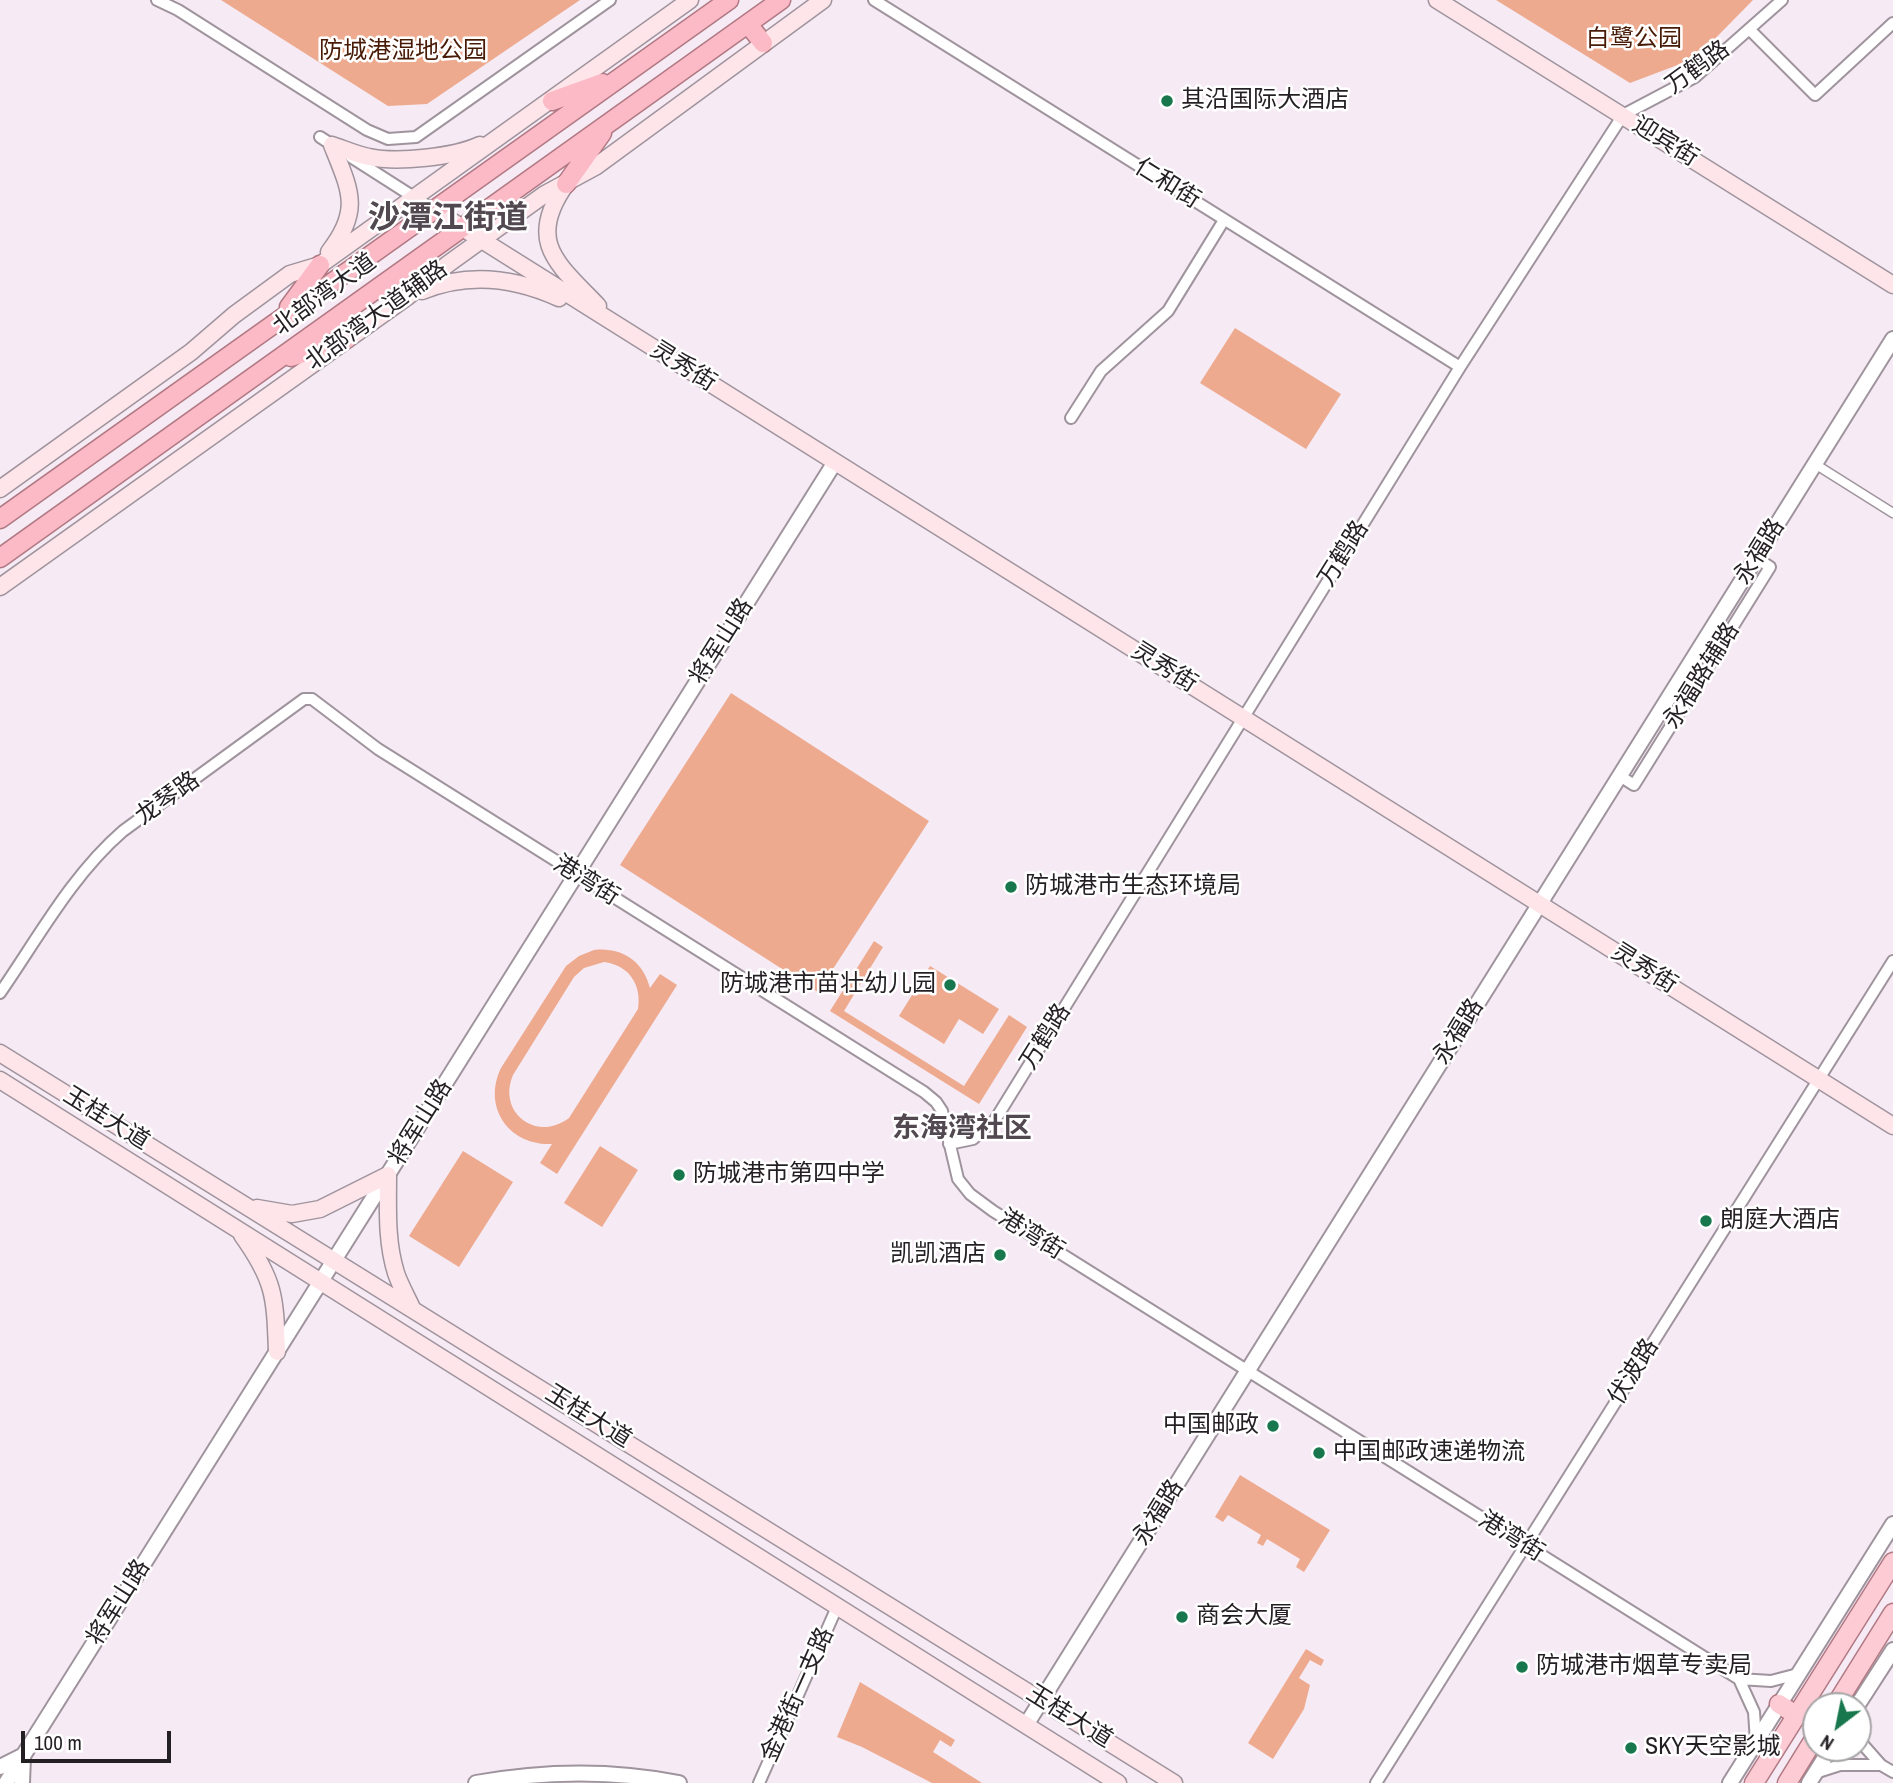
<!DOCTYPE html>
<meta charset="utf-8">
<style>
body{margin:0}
#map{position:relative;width:1893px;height:1783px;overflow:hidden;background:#f6eaf4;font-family:"Archivo Narrow",sans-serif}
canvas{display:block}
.north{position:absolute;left:1802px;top:1692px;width:70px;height:70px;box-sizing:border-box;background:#fff;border:2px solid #a7a5a7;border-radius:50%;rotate:212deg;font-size:19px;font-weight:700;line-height:28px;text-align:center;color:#241f23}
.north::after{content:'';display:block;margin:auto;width:24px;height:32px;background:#18774d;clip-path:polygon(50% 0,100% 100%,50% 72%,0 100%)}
.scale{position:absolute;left:21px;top:1731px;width:150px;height:32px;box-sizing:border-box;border:4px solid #241f23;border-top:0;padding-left:9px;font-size:21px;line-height:24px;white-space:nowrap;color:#241f23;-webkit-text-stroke:5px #fff;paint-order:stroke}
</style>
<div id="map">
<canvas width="1893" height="1783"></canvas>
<div class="north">N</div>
<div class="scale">100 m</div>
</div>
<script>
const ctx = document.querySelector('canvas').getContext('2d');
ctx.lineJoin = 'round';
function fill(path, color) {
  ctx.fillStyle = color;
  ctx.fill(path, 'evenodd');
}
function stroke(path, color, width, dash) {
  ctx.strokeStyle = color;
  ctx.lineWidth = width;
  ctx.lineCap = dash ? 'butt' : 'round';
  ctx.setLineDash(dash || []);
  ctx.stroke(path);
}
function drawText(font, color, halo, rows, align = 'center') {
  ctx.font = font + ' "Archivo Narrow","Noto Sans SC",sans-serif';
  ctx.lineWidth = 5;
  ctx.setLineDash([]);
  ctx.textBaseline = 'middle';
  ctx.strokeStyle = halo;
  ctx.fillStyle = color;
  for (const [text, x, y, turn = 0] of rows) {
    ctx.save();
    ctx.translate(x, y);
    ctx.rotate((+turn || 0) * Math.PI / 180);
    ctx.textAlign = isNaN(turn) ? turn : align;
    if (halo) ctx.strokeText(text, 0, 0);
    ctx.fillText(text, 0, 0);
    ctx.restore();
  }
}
fill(new Path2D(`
 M221,0h359l-153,104 -39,2z
 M1496,0h257l-57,58 -66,25z
 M1235,328l106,66 -35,55 -106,-66z
 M731,693l198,128 -111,171 -198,-127z
 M874,941l9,6 -39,64 120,75 45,-71 18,12 -48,77 -149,-93z
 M594,950c28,-3 49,11 56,38l10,-14 17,11 -120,189 -17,-11 12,-19c-43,2 -70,-37 -51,-76l65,-102 13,-10zM604,962c25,3 38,23 34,47l-69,109c-33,25 -72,-6 -56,-43l61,-98 10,-9z
 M930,966l69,43 -16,25 -24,-15 -15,25 -45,-28z
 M600,1146l38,24 -36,57 -38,-24z
 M463,1151l50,31 -54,85 -50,-31z
 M1240,1475l90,55 -26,42 -8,-5 4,-8 -33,-20 -4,7 -6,-3 4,-8 -33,-20 -5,7 -8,-5z
 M1306,1649l18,11 -3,6 -11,-6 -11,18 11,7 -6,24 -31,50 -25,-16z
 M860,1682l95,58 -4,7 -11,-7 -7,12 49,31h-50l-70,-36 -25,-10z`), '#edaa8f');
const pedestrian = new Path2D(`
 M1815,464l78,49`);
const minor = new Path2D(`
 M157,0l21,10 189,120 21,9 28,-2 194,-137
 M874,0l586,367
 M1749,29l66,66 78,-72
 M320,137l17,11
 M351,157l83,53
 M1071,418l30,-47 67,-60 56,-91
 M1620,776l14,9 136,-218 -14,-9
 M0,993c38,-55 72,-118 123,-162l181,-132h8l66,50 546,343 12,10 6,9 16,68 12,15 23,17 746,468 32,2 27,-7
 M949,1144l24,-5 22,-19 465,-753 163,-252 72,-38 87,-77
 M1739,1679l15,33 2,30
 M1858,1739l23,26 12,7
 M1815,1773l25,-8h41
 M759,1783l78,-176
 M1376,1783l517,-822`);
const tertiary = new Path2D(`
 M1857,1706l36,-56
 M1026,1725l867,-1386
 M0,1767l22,-11
 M6,1783l829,-1321
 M22,1783l1,-26
 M476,1783c66,-12 137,-13 203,0
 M1730,1783l163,-259
 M1809,1783l22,-35`);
const secondary = new Path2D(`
 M1437,0l456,285
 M332,145c12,4 25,10 37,12 29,6 85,0 111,-12
 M566,184c-41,58 -8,80 32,122
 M434,210l1459,916
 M329,252c33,-42 21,-62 3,-107
 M422,291c46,-19 93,-13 137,7
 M0,489l191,-137 43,-37 56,-41 30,-9 370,-265
 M0,587l407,-290 41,-33 97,-70 50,-27 228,-167
 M0,1053l1174,730
 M0,1080l1118,703
 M257,1208l35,6 28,-5 68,-34c0,33 -2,66 8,98 4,12 11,24 16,35
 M242,1235c33,46 33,62 35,117`);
const primary = new Path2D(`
 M1779,1704l17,11
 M1835,1706l58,-93
 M1754,1783l139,-221
 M1787,1783l29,-47`);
const trunk = new Path2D(`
 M748,24l15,19
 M552,101l50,-18
 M566,184l36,-51
 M289,307l31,-42
 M291,357l55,-18
 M0,519l729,-519
 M0,558l781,-558`);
stroke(pedestrian, '#9f949d', 11);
stroke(minor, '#9f949d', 14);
stroke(tertiary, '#9f949d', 18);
stroke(secondary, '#9f949d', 19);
stroke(primary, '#b07983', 21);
stroke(trunk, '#b07983', 21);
stroke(pedestrian, '#fff', 8);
stroke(minor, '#fff', 10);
stroke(tertiary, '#fff', 14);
stroke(secondary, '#fee5e9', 16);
stroke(primary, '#fdcbd4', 18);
stroke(trunk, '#fcbac6', 18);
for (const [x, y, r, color] of [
 [1167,101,7,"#18774d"],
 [1011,887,7,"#18774d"],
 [950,985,7,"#18774d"],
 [679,1175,7,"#18774d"],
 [1706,1221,7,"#18774d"],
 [1000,1255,7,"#18774d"],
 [1273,1426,7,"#18774d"],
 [1319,1453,7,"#18774d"],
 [1182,1617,7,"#18774d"],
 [1522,1667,7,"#18774d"],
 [1631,1748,7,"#18774d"]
]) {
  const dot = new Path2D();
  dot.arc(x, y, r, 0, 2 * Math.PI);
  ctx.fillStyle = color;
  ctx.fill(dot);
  stroke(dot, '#fff', 2.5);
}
drawText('24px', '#481b07', '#fff', [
 ["白鹭公园",1634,40],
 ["防城港湿地公园",403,52]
]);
drawText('24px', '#241f23', '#fff', [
 ["万鹤路",1698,68,-36],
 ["迎宾街",1665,142,32],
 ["仁和街",1167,184,32],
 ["北部湾大道",325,295,-36],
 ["北部湾大道辅路",377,316,-36],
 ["灵秀街",683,367,32],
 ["永福路",1760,552,-58],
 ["万鹤路",1344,554,-58],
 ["将军山路",722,642,-58],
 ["灵秀街",1164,668,32],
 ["永福路辅路",1702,676,-58],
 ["龙琴路",168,799,-36],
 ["港湾街",586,881,32],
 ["灵秀街",1644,969,32],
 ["永福路",1459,1032,-58],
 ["万鹤路",1046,1037,-58],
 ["玉桂大道",106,1119,32],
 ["将军山路",421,1123,-58],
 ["港湾街",1031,1235,32],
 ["伏波路",1634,1372,-58],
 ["玉桂大道",588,1417,32],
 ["永福路",1159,1513,-58],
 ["港湾街",1511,1537,32],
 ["将军山路",119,1603,-58],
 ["金港街一支路",798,1695,-66],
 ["玉桂大道",1069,1717,32]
]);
drawText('24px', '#241f23', '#fff', [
 ["其沿国际大酒店",1181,101],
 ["防城港市生态环境局",1025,887],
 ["防城港市苗壮幼儿园",936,985,"right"],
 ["防城港市第四中学",693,1175],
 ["朗庭大酒店",1720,1221],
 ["凯凯酒店",986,1255,"right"],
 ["中国邮政",1259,1426,"right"],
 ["中国邮政速递物流",1333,1453],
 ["商会大厦",1196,1617],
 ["防城港市烟草专卖局",1536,1667],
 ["SKY天空影城",1645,1748]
], 'left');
drawText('bold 28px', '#524850', '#fff', [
 ["东海湾社区",962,1129]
]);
drawText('bold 32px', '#524850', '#fff', [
 ["沙潭江街道",448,219]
]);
</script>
